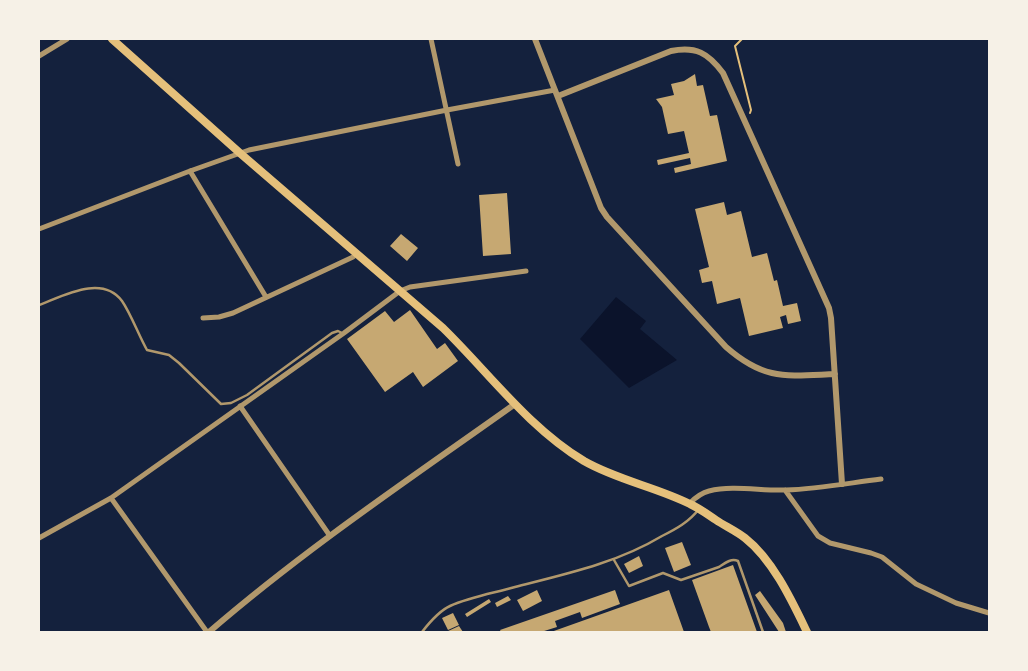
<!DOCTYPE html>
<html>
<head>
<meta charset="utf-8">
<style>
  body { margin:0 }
  #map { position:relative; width:1028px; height:671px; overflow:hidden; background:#14213d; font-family:Poppins,sans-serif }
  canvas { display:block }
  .frame { position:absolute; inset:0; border:40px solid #f6f1e7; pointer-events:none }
</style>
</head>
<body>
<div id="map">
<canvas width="1028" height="671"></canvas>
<div class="frame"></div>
</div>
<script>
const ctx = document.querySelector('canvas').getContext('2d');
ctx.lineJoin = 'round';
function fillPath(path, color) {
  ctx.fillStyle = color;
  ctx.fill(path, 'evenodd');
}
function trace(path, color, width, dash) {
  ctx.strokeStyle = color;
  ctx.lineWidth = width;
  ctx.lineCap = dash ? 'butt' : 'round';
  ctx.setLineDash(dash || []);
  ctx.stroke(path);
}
fillPath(new Path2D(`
  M616 297 646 321 640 329 677 360 629 388 580 339Z`), '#0b132b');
fillPath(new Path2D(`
  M695 74 697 86 703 85 710 116 717 115 727 161 675 173 674 168 691 164 690 158 658 165 657 160 689 153 684 131 668 134 662 107 656 99 674 95 671 84 684 81Z
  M507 193 511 254 483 256 479 195Z
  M724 202 727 215 741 211 752 257 767 253 774 281 777 280 783 306 797 303 801 321 788 324 786 315 780 317 783 328 749 336 740 298 717 304 712 281 702 283 699 270 709 267 695 209Z
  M401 234 418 248 407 261 390 246Z
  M410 310 437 349 445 343 458 361 423 387 413 372 385 392 347 339 385 311 394 322Z
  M682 542 691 565 674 572 665 548Z
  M639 556 643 566 629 573 624 564Z
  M733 565 757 632H711L709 627 692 580Z
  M537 590 542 601 523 611 517 600Z
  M615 590 620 604 582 618 580 612 555 621 557 627 541 632H501L500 630Z
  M669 590 684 632H551Z
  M760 591 783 623 786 632H779L755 595Z
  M508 596 511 600 497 607 495 603Z
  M489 599 491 602 467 617 465 614Z
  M453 613 459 625 448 630 442 618Z
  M459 626 463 632H446Z`), '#c6a872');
trace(new Path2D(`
  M742 39 735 46 751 110 750 113`), '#e5c07b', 2);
trace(new Path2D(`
  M39 305C63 296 102 274 122 301 131 314 139 336 147 350L169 355 179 363 221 404 231 403 247 395 332 333 338 331 342 333
  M614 560 629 586 663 573 681 580 719 567C725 563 731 558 738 561L763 632
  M422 632C429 623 439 611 450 606 470 597 494 593 515 587 566 574 617 563 662 536 676 529 689 522 699 509`), '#b1986c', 2.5);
trace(new Path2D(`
  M431 39 458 164
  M39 56 67 39
  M190 171 266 297
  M39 229 190 171 249 150 447 110 555 90
  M203 318 219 317 233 313 353 257 357 253
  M240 406 330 536
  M785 490 818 536 830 543 871 553 882 557 916 584 956 603 989 613
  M111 498 207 632
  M690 503C695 498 701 493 709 491 733 485 761 491 786 490 818 489 849 483 881 479
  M39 538 111 498 344 333 400 291 410 287 526 271`), '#b1986c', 5);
trace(new Path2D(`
  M535 39 601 208 607 217 726 347C765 381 786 376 835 374
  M558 96 671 51C696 46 708 53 723 73L829 308 831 318 842 484
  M209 632C305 549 411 478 515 404`), '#b1986c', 6);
trace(new Path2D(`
  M112 39 241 154 443 328C489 373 528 427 584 461 617 480 656 487 690 504 699 508 707 514 716 520 725 526 736 531 745 538 773 560 792 601 807 632`), '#e5c07b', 8);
</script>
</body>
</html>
